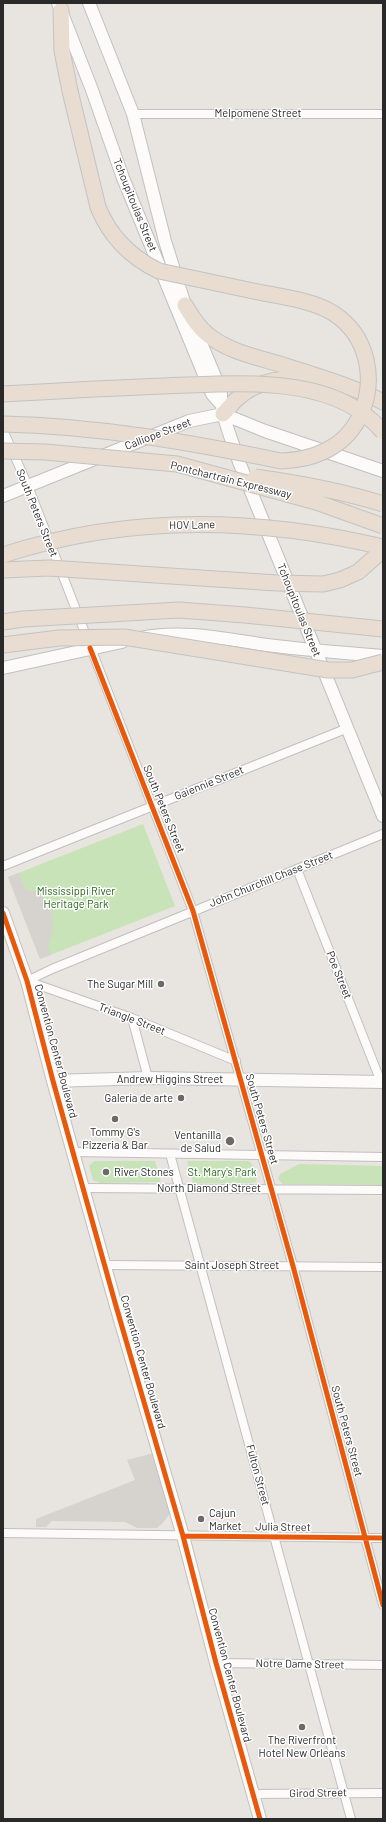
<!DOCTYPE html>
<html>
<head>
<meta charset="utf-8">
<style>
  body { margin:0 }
  #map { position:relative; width:386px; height:1822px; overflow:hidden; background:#e8e4df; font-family:Barlow,sans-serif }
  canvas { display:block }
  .frame { position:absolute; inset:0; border:4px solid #292929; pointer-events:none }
</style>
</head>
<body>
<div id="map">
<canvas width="386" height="1822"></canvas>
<div class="frame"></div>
</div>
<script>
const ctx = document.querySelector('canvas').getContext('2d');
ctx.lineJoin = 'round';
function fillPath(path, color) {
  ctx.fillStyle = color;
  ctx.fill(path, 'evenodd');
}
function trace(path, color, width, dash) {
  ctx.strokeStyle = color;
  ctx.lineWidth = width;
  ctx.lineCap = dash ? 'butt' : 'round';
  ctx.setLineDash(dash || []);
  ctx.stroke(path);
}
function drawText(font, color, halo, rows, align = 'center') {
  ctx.font = font + ' Barlow,sans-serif';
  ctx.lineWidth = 3;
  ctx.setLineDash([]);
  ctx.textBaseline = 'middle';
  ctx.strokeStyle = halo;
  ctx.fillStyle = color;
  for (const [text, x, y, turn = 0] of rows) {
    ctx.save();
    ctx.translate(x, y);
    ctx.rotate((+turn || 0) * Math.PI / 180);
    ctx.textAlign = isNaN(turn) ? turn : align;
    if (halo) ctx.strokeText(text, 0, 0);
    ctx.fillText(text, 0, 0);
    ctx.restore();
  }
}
fillPath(new Path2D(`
  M143 824 175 906 40 959 8 877Z
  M94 1161H155L161 1182 100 1183 93 1180 89 1166Z
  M187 1161H248C255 1164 258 1175 256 1182L252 1183H193Z
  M299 1164 383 1166V1185L283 1184 278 1179 280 1174Z`), '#c8e3b7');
fillPath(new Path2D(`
  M19 873 25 889 40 893 43 896 52 915 53 930 48 946 51 955 40 959 8 877Z
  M154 1453 170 1513 163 1523 157 1528H137L125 1522 52 1521 46 1527H36V1519L135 1480 127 1460Z`), '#d6d2ce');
const street = new Path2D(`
  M133 114H383
  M3 430 28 486 193 911 293 1266 383 1605
  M3 866 348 728
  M297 869 381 1082
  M27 981 52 969 383 834
  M27 981 132 1018 236 1061
  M132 1018 148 1078
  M74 1152 383 1157
  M170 1154 351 1819
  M84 1188 383 1190
  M105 1265 383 1267
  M3 1533 383 1538
  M216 1663 383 1665
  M252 1794 383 1793`);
const secondary = new Path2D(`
  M58 3 92 90 123 178 212 394 220 403
  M89 3 133 114 165 241 185 305 221 391C220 415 232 439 239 462L383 816
  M3 496 189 421 223 414 265 431 383 471
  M140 638C182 629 225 639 267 645 306 650 344 653 383 656
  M3 668 122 642
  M3 913 27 981 53 1081 116 1306 183 1536 216 1663 260 1819
  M53 1081 148 1078 383 1082`);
const highway = new Path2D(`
  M61 10 62 51 70 91
  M185 305C191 315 197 326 207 334 228 352 257 357 283 365 316 376 352 386 383 402
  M223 414C228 409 233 402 238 398 258 380 285 377 310 378`);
trace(street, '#c1c0c1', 10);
trace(secondary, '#c1c0c1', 14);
trace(highway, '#c4c3c1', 17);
trace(street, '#fcfbfa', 8);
trace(secondary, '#fcfbfa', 12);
trace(highway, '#e9ddd2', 15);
const highwayBridge = new Path2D(`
  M3 394C57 391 110 388 164 386 234 384 333 372 383 432
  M3 424C97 426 189 442 281 461 313 460 344 448 359 418 377 382 369 336 333 313 311 300 283 297 258 292 225 285 192 278 159 271 130 257 110 237 98 207L70 91
  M3 451 45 452 177 464 316 502 383 526
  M255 477C298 483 342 491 383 504
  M3 555C128 514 256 517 383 547
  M3 570 49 568 277 583 323 584 340 580 358 572 383 550
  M3 622 23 619 179 610 245 615 383 629
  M3 645 59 638 124 637 328 670H352L383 662`);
trace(highwayBridge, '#c4c3c1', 17, []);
trace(highwayBridge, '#e9ddd2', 15);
trace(new Path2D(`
  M90 648 193 911 293 1266 383 1605
  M3 913 27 981 53 1081 116 1306 183 1536 216 1663 260 1819
  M183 1536 383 1538`), '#e8590c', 5);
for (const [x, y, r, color] of [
  [161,984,4,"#6c6a69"],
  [181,1098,4,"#6c6a69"],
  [115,1119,4,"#6c6a69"],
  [230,1141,5,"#6c6a69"],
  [106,1172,4,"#6c6a69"],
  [201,1519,4,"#6c6a69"],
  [302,1727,4,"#6c6a69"]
]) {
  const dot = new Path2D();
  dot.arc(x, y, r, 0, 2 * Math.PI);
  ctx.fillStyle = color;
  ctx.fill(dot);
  trace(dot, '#fff', 1.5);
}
drawText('11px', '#292929', '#fff', [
  ["Melpomene Street",258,113],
  ["Tchoupitoulas Street",135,205,68],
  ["Calliope Street",158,434,-21],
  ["Pontchartrain Expressway",231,480,14],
  ["South Peters Street",37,513,68],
  ["HOV Lane",192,525,-1],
  ["Tchoupitoulas Street",299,610,68],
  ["Gaiennie Street",209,783,-22],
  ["South Peters Street",164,809,68],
  ["John Churchill Chase Street",271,879,-22],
  ["Poe Street",339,975,68],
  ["Triangle Street",132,1019,21],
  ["Convention Center Boulevard",56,1051,75],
  ["Andrew Higgins Street",170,1079],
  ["South Peters Street",262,1119,74],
  ["North Diamond Street",209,1188],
  ["Saint Joseph Street",232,1265],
  ["Convention Center Boulevard",143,1362,74],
  ["South Peters Street",347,1431,75],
  ["Fulton Street",258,1475,75],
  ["Julia Street",283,1527,1],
  ["Notre Dame Street",300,1664,1],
  ["Convention Center Boulevard",230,1675,75],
  ["Girod Street",318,1793,-1]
]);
drawText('11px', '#266719', '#fff', [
  ["Mississippi River",76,891],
  ["Heritage Park",76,904],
  ["St. Mary's Park",222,1172]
]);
drawText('11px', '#292929', '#fff', [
  ["The Sugar Mill",153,984],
  ["Galería de arte",173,1098],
  ["Tommy G's",115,1132,"center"],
  ["Pizzeria & Bar",115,1145,"center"],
  ["Ventanilla",221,1135],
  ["de Salud",221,1148],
  ["River Stones",114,1172,"left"],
  ["Cajun",209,1513,"left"],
  ["Market",209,1526,"left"],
  ["The Riverfront",302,1740,"center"],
  ["Hotel New Orleans",302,1753,"center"]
], 'right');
</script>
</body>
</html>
